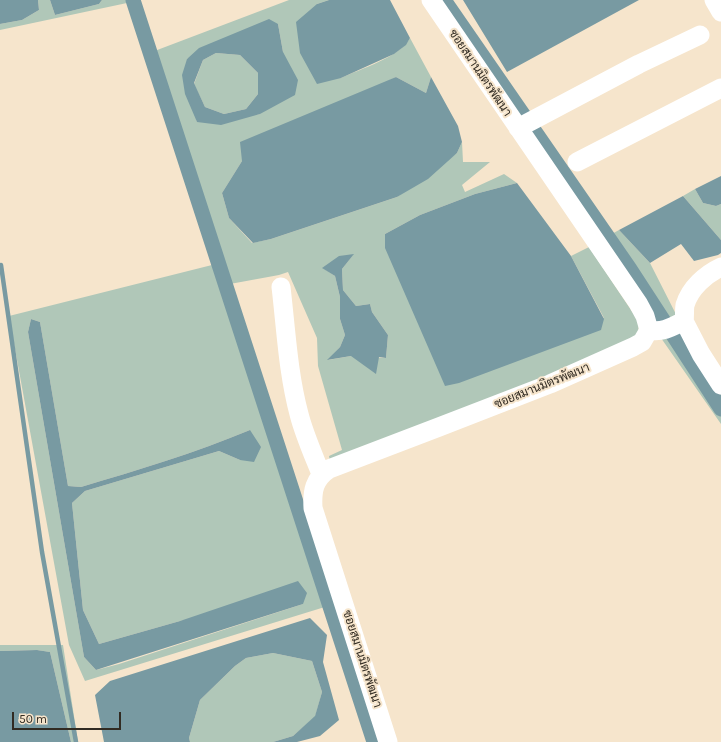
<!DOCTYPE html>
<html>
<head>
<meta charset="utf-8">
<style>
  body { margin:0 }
  #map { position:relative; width:721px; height:742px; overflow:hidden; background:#f6e5cc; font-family:Karla,sans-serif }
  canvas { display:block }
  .scale { position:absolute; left:12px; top:712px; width:109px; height:18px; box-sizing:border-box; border:2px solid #312b22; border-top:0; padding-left:5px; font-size:12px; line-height:14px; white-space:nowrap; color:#312b22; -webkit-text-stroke:3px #f6e5cc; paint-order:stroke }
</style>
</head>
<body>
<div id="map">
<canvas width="721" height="742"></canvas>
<div class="scale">50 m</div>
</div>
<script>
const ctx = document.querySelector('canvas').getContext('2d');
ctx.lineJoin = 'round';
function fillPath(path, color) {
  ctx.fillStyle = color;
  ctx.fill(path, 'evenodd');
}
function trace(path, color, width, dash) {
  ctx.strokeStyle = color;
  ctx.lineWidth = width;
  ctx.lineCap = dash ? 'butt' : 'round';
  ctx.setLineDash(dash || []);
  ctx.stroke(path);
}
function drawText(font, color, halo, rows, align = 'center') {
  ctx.font = font + ' Karla,Sarabun,sans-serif';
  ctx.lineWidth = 4;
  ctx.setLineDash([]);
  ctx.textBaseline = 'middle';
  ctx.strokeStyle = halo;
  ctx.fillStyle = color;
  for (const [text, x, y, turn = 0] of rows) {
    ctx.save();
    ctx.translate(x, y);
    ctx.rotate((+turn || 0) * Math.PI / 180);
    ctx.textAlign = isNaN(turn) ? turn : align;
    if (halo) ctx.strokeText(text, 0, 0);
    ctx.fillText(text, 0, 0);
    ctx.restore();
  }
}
fillPath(new Path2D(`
  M38 0H50L55 15 99 4 102 0H126L127 3 0 30V24L22 20 39 10Z
  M289 0H329L317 4 341 78C360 69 400 57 410 38L431 77 426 93 396 77 242 161 222 193 229 218 252 243 271 239 397 197 457 153 462 142 463 162H490L462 185 465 192 504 174 517 183 475 194 420 215 385 234 604 318 571 256 589 247 639 322 638 336 621 347 330 462 329 456 342 450 318 366 317 338 288 272 279 275 219 286 328 606 85 681 69 645 9 316 212 265 144 55ZM278 24 283 52 260 114 197 122 187 59ZM353 255 342 269 343 290 356 306 370 304 372 312 388 335 386 358 351 356 328 360 340 347 345 335 340 319V297L335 276 323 268ZM31 319 40 322 68 486 81 487C138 470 195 453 250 430L240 460 219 451 85 491 72 503 83 610 99 644 180 621 303 604 119 664 96 670 84 657 28 332Z
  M216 53 240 55 258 73V94L246 109 224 114 205 107 194 84 203 60Z
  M695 189 703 203 716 206 721 204V240L683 196Z
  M619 230 650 263 685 332 721 392V424L661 338 601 240Z
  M0 645H63L78 742H71L50 652 37 650 0 651Z
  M273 653 312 661 322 692 315 717 293 736 273 742H190L189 738 200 700 235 666 246 658Z`), '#b0c7b8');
fillPath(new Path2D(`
  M0 0H38L39 10 22 20 0 24Z
  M50 0H102L99 4 55 15Z
  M329 0H390L410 38 406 45 394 54 341 78 317 84 300 53 296 22 317 4Z
  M463 0H639L507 72Z
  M269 19 278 24 283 52 298 80 295 95 260 114 221 125 197 122 185 94 182 75 187 59 199 48ZM216 53 240 55 258 73V94L246 109 224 114 205 107 194 83 203 60Z
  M396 77 426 93 431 77 458 126 462 142 457 153 428 179 397 197 271 239 253 243 229 218 222 193 242 161 240 142Z
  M721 176V204L716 206 703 203 695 189Z
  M517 183 571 256 604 319 601 330 459 383 445 386 385 248V234L420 215 475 194Z
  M683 196 721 240V253L718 255 694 261 681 244 650 263 619 230Z
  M354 254 342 269 343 290 356 306 370 304 372 312 388 335 386 358 379 357 376 374 351 356 327 360 340 347 345 335 340 319V297L335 276 322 268 339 256Z
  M31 319 40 322 68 486 81 487C138 470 195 453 250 430L261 447 254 462 240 460 219 451 85 491 72 503 83 610 99 644 180 621 298 581 307 593 303 604 96 670 84 657 28 332Z
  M310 618 327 635 323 662 339 720 320 736 297 742H273L293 736 315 716 322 692 312 661 273 653 246 658 235 666 200 700 189 738 190 742H104L95 695 110 681Z
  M37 650 50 652 71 742H0V651Z`), '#789aa2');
trace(new Path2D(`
  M1 265 42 552 76 742`), '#789aa2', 4.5);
trace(new Path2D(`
  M133 0 374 742
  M444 0 630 269 721 409`), '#789aa2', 15);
trace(new Path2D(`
  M714 0 721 12
  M518 128 639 64 700 35
  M577 162 721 88
  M281 287C286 329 288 373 299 414 304 434 313 454 321 474
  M684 321 701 354 721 385
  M649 330C662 333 672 327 684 321 685 316 684 310 685 305 690 288 706 274 721 267
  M388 742 313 508C312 491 314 479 329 469L439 427 550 384 633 347 642 342 649 330 645 316 638 303 431 0`), '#fff', 19);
drawText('12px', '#312b22', '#f6e5cc', [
  ["ซอยสมานมิตรพัฒนา",480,73,56],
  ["ซอยสมานมิตรพัฒนา",542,386,-22],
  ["ซอยสมานมิตรพัฒนา",362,659,72]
]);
</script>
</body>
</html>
